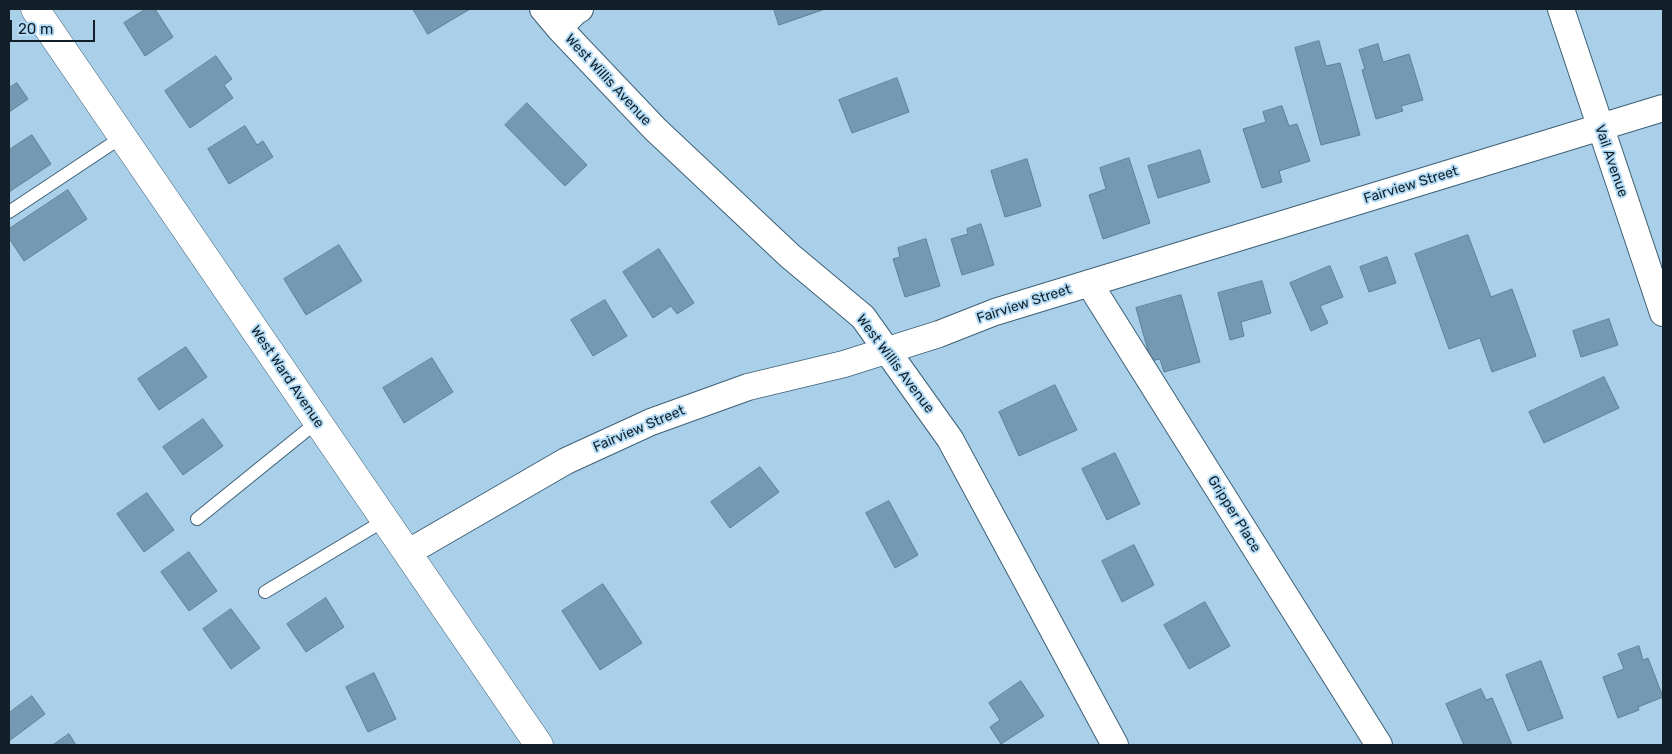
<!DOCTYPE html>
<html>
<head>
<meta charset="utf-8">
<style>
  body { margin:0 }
  #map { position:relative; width:1672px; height:754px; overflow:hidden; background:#a9cfe9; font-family:Rubik,sans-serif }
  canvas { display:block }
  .frame { position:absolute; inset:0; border:10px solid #101f28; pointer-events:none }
  .scale { position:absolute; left:10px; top:20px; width:85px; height:22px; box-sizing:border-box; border:2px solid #101f28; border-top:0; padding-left:6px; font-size:15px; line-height:18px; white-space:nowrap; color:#101f28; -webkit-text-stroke:4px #b5dcf6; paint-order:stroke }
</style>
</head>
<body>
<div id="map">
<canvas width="1672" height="754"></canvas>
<div class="frame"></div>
<div class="scale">20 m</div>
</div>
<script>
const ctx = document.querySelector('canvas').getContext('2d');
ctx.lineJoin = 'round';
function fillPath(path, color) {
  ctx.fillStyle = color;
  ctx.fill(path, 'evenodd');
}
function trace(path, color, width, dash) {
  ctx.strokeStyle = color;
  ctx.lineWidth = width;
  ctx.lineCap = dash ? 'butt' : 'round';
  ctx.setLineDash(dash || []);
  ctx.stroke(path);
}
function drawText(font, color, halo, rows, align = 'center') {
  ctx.font = font + ' Rubik,sans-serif';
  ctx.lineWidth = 4;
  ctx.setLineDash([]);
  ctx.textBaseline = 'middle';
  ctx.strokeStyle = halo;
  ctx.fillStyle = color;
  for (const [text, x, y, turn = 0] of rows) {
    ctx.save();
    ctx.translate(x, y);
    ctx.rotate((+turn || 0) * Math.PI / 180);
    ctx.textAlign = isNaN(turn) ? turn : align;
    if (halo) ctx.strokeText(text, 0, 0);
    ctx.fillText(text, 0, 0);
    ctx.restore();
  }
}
const building = new Path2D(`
  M146 9H155L173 37 145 56 124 23Z
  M413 9H470L428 34Z
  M774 9H825L779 25Z
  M1319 41 1326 66 1340 63 1360 135 1321 145 1295 48Z
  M1378 44 1383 62 1409 54 1423 100 1401 106 1403 111 1376 119 1362 70 1365 69 1359 50Z
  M216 56 232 79 224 85 233 98 190 128 165 91Z
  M897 78 909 112 852 133 839 100Z
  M17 83 28 99 9 112V88Z
  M527 103 587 165 565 186 505 125Z
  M1282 106 1289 126 1297 124 1310 161 1279 171 1282 182 1262 188 1243 129 1266 122 1263 112Z
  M245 126 257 145 263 141 273 157 229 184 208 149Z
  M32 135 51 164 9 192V150Z
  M1200 150 1210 182 1158 198 1148 166Z
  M1129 158 1150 223 1103 239 1089 195 1106 189 1100 168Z
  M1027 159 1041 206 1005 217 991 171Z
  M68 190 87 219 24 261 9 238V229Z
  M981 224 994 265 962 275 951 239 968 234 967 229Z
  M1468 235 1491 297 1512 289 1536 356 1492 372 1480 338 1449 349 1415 254Z
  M926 239 940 286 905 297 893 259 900 257 898 248Z
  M339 245 362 281 306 315 284 279Z
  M659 249 694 303 677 314 671 306 653 318 623 272Z
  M1387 257 1396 283 1369 292 1360 267Z
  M1330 266 1343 297 1320 306 1328 323 1311 331 1290 283Z
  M1262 281 1271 313 1241 322 1244 336 1230 340 1218 293Z
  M1181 295 1200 362 1164 372 1160 359 1151 361 1136 308Z
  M605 300 627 336 593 356 571 320Z
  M1609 319 1618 345 1581 357 1573 331Z
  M186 347 207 377 159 410 138 379Z
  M432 358 453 392 404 423 383 388Z
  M1604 377 1619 408 1544 443 1529 412Z
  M1055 385 1077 430 1019 456 999 412Z
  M203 419 223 446 183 475 163 447Z
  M1115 453 1140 504 1107 520 1082 469Z
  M760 467 779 492 730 528 711 502Z
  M147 493 174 530 144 552 117 514Z
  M889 501 918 555 895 568 866 513Z
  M1134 545 1154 585 1122 602 1102 561Z
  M189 552 217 591 189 611 161 572Z
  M603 584 642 643 600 670 562 611Z
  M326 598 344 627 306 652 287 624Z
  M1205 602 1230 646 1189 669 1164 625Z
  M231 609 260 648 231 669 203 629Z
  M1639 646 1643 660 1648 658 1663 697 1638 707 1639 710 1618 718 1603 677 1624 669 1618 654Z
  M1541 661 1563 718 1528 731 1506 675Z
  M374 673 396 719 368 732 346 687Z
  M1021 681 1044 716 1001 744 990 727 1000 720 989 703Z
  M1481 689 1486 700 1492 698 1512 745H1464L1446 704Z
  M32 696 45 714 9 741V713Z
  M69 734 76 745H53Z`);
fillPath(building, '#7599b2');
trace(building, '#5d8098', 1);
const service = new Path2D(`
  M9 212 122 137
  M197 519 317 422
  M265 592 385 520`);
const minor = new Path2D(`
  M543 9 559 28 655 129 790 256 863 317 950 439 1115 745
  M1561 9 1663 313
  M559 28 576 11 580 9
  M1089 283 1379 745
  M407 553 566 461 651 422 748 387 844 364 939 334 995 312 1663 108`);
const tertiary = new Path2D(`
  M35 9 539 745`);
trace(service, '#3e6177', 14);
trace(minor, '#3e6177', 28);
trace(tertiary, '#3e6177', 29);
trace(service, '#fff', 12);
trace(minor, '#fff', 26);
trace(tertiary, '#fff', 28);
drawText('14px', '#101f28', '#b5dcf6', [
  ["West Willis Avenue",608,80,47],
  ["Vail Avenue",1611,161,71],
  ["Fairview Street",1411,185,-17],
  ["Fairview Street",1024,304,-18],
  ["West Willis Avenue",895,364,53],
  ["West Ward Avenue",287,377,56],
  ["Fairview Street",639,429,-23],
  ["Gripper Place",1234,514,58]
]);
</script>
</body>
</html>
